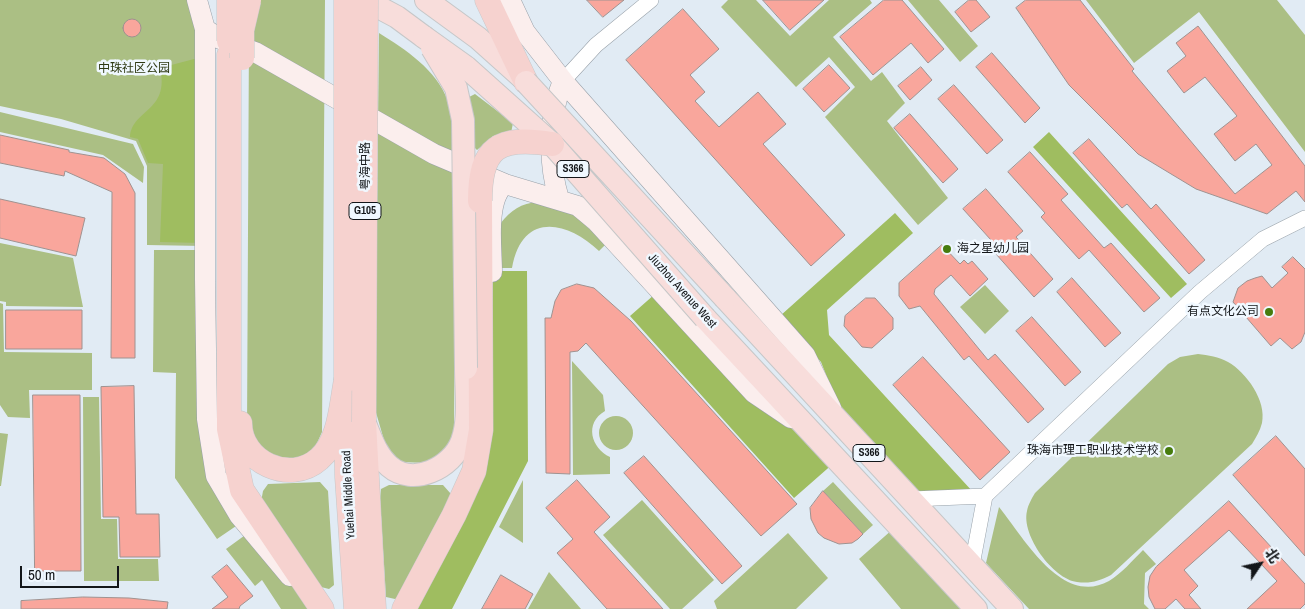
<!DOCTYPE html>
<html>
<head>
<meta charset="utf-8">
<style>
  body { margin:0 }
  #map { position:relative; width:1305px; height:609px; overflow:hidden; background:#e1ebf4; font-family:"Archivo Narrow","Noto Sans SC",sans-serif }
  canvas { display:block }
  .north { position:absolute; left:1235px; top:539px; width:50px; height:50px; -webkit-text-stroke:4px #f0f8ff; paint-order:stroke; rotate:56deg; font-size:14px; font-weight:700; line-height:20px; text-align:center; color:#131619 }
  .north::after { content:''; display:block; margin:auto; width:18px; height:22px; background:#131619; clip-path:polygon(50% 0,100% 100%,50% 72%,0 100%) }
  .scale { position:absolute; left:20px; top:566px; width:99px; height:22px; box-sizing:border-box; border:2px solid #131619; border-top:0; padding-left:6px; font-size:15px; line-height:18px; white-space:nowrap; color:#131619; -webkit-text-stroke:4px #f0f8ff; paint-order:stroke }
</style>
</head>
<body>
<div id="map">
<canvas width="1305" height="609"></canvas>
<div class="north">北</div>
<div class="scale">50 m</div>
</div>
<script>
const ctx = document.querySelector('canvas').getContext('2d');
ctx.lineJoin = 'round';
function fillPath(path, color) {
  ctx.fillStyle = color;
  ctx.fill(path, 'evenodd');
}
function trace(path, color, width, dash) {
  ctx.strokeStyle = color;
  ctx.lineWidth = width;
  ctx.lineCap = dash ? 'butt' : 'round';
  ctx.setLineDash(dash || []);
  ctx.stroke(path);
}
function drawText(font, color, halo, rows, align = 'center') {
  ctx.font = font + ' "Archivo Narrow","Noto Sans SC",sans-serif';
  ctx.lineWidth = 5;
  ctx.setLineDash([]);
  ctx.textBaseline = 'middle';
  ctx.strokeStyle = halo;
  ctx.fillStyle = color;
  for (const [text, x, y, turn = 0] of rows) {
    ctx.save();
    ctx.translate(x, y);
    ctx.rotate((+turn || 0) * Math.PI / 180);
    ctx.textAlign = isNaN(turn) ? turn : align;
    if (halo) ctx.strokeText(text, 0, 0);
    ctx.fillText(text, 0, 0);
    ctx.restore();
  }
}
fillPath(new Path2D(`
  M0 0H196L204 246 147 245V166L136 141 61 119 0 106Z
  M258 0H325L322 432 313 452 288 462 261 454 247 432 249 30Z
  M728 0H756L790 36 829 0H870L872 3 833 37 871 81 882 72 905 103 887 121 948 198 918 225 825 117 855 87 829 57 796 87 721 7Z
  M908 0H939L978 46 960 62Z
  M1086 0H1277L1305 35V152L1199 12 1134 63Z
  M379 33C406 50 436 69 448 101 452 112 453 124 456 135L454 429 449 454 428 463 400 462 386 447 375 409Z
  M475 94 513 123 511 133 493 136 477 150 474 147V119L469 97Z
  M0 112 133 144 144 167 143 183 103 155 0 132Z
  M538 202 571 212 606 244 599 251C566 220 522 212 512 268H500V224C511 210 521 203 538 202Z
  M0 243 73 258 83 307 6 306V302L0 301Z
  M154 250H199L202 418 239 524 217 539 175 478 176 373 153 372Z
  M985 285 1009 311 985 334 960 307Z
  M0 303 3 304 4 352 92 353V390H29L30 418 8 417 0 405Z
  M1198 354C1208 355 1219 357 1228 362 1246 372 1267 401 1262 423 1260 431 1256 437 1252 444L1111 575C1099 581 1090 584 1077 582 1053 579 1021 535 1027 511 1028 505 1032 498 1035 493L1168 364 1180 357Z
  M572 361 603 395 605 411C584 423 591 448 610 457V474L573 475Z
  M83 397H99L101 519H117L118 559H158L159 581H84Z
  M599 433a17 17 0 1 1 34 0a17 17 0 1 1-34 0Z
  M0 433 8 434 1 486H0Z
  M523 480V543L499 527Z
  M320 482 328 491 334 585 329 589 321 587 261 502 263 491 268 484Z
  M833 482 873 525 863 534 823 491Z
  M389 485H443L451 494 402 596 395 599 386 597 380 499 381 489Z
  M642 500 714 580 682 609H670L603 535Z
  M999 507C1024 538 1062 607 1109 581 1121 574 1133 560 1143 550L1156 564 1145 573 1144 604 1149 609H1029L986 563Z
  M893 529 966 609H901L859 559Z
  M248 533 316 609H281L262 580 255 586 226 549Z
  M788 533 828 578 796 609H717L714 601Z
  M549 572 581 609H528Z`), '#abbf84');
fillPath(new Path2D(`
  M194 59 201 60 202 243 160 242 163 164 148 163 138 139 130 137C132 109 170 112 160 68Z
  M1049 132 1187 284 1171 298 1033 147Z
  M895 213 913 233 827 310 829 335 973 492 913 491 841 412 821 362 780 316Z
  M493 271H527L528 461 452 609H404L489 420Z
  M655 294 811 436 835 462 794 498 630 316Z`), '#9fbd60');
const building = new Path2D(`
  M587 0H624L603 17Z
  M763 0H824L790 30Z
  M884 0H902L944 49 928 63 911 43 873 75 840 37Z
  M969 0H976L990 17 971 32 955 12Z
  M1026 0H1080L1134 69 1132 71 1235 194 1272 165 1256 144 1235 161 1214 134 1237 116 1205 77 1184 93 1167 71 1186 56 1176 43 1198 26 1305 166V202L1296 191 1267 214 1196 189 1138 154 1069 85 1016 8Z
  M683 9 719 49 690 75 705 92 695 101 719 127 758 92 786 124 763 144 845 235 811 266 626 60Z
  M123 28a9 9 0 1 1 18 0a9 9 0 1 1-18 0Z
  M992 53 1040 108 1025 123 976 67Z
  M829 65 850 88 824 112 803 89Z
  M921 67 932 80 910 100 898 86Z
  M954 85 1003 140 987 154 938 99Z
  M910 114 958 169 943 183 894 128Z
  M0 135 69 150V152L104 158 125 174 135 193V358H111L112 192 65 171 64 176 0 163Z
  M1089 139 1151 209 1156 204 1205 260 1189 274 1127 204 1122 208 1073 153Z
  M1030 152 1068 194 1061 200 1104 248 1111 243 1160 298 1144 312 1089 250 1079 259 1041 217 1045 213 1008 172Z
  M986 189 1023 231 1016 237 1053 279 1034 297 996 254 1000 250 963 209Z
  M0 199 85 218 76 256 0 238Z
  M942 245 960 264 964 260 968 264 972 261 988 279 970 296 951 275 935 289 934 294 988 360 995 354 1044 409 1028 423 969 356 964 360 920 306 909 309 899 296V283Z
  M1293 257 1305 269V332L1301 342 1292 349 1280 338 1271 346 1233 302 1238 288 1247 281 1255 278 1262 276 1272 288 1288 273 1282 267Z
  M1072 278 1121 333 1105 347 1057 292Z
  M577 284 594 288 631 321 797 504 761 536 586 343 578 351 570 352V474L546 473 545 318H551L555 301 561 290Z
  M866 298H875L893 318V329L872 348 862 347 844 326 845 316Z
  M6 310H82V349H6Z
  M1032 317 1081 372 1065 386 1016 331Z
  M923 357 1010 452 980 480 893 385Z
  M134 386 136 514H159L160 557H120L119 517H103L101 387Z
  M33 395H80L81 571H35Z
  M1276 436 1305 469V556L1233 475Z
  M644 456 742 566 722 584 624 473Z
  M577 480 610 517 594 532 663 609H607L557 553 573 539 546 508Z
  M823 491 863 534 858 539 852 543 839 544 824 538 818 533 811 519 810 508Z
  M1229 501 1305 584V604L1300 609H1247L1277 581 1229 530 1184 570 1198 586 1189 595 1201 609H1185L1176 599 1165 609H1155L1149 597 1148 587 1150 576 1156 567Z
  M227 565 253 596 240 606 239 609H212L228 597 212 577Z
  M501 575 533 594 525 609H482Z
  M83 597 129 598 168 602 167 609H21V601Z`);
fillPath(building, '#f9a69c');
trace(building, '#9f9290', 1);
const minor = new Path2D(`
  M563 81 596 45 651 0
  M985 496 1200 292 1263 239 1305 218
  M912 499 985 496 972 565`);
const secondary = new Path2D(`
  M197 0 205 29V279L207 419 216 476 239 515 290 576
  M510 0 525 32 563 81 805 355 831 408
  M205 29 220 39 255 52 434 154 505 184 578 206 596 221 754 393 791 418
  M559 199C548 163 548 116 563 81
  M492 272C492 248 485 199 505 184`);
const primary = new Path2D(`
  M365 0 397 17 424 37
  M426 0 478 38 526 81
  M725 298 1012 609
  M705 318 976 609
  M366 426C372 441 377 455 389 466 413 487 452 468 462 441 470 419 466 392 466 368`);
const trunk = new Path2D(`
  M487 0 526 82
  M229 55V429L242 490 322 609
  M346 417 347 477 356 609
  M364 422 374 609
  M240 423C240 462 290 485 319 459 340 441 341 405 346 380
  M404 609 454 515 474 471 481 430 480 201`);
trace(minor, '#98a1a9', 16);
trace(secondary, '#98a1a9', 21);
trace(primary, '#c6c7c8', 24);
trace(trunk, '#c6c7c8', 25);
trace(minor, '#fff', 15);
trace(secondary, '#fbeeed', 20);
trace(primary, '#f8dddb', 22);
trace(trunk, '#f6d2cf', 24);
const primaryBridge = new Path2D(`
  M424 37 466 67 552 144 705 318
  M432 48 456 88 463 120 466 368
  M526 82 725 298`);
const trunkBridge = new Path2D(`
  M229 41V0
  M242 58V30L249 0
  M480 201C480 146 499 136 552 144
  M346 380V0
  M364 422 366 0`);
trace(primaryBridge, '#c6c7c8', 24, []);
trace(trunkBridge, '#c6c7c8', 25, []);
trace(primaryBridge, '#f8dddb', 22);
trace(trunkBridge, '#f6d2cf', 24);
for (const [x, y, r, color] of [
  [947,249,5,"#477c0e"],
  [1269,312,5,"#477c0e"],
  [1169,451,5,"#477c0e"]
]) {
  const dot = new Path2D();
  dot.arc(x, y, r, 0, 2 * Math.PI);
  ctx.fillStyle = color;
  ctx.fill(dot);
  trace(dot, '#f0f8ff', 2);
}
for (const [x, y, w] of [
  [573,169,32],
  [365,211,32],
  [869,453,32]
]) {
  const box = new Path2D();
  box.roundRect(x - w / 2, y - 8.5, w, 17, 4);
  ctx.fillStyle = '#f0f8ff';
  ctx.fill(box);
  trace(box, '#131619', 1);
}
drawText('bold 11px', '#131619', null, [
  ["S366",573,169],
  ["G105",365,211],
  ["S366",869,453]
]);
drawText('12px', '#2e3912', '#f0f8ff', [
  ["中珠社区公园",134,69]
]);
drawText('12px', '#131619', '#f0f8ff', [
  ["粤海中路",366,166,-90],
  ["Jiuzhou Avenue West",682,291,48],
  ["Yuehai Middle Road",349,495,-93]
]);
drawText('12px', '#131619', '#f0f8ff', [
  ["海之星幼儿园",957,249,"left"],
  ["有点文化公司",1259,312],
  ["珠海市理工职业技术学校",1159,451]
], 'right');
</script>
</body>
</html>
